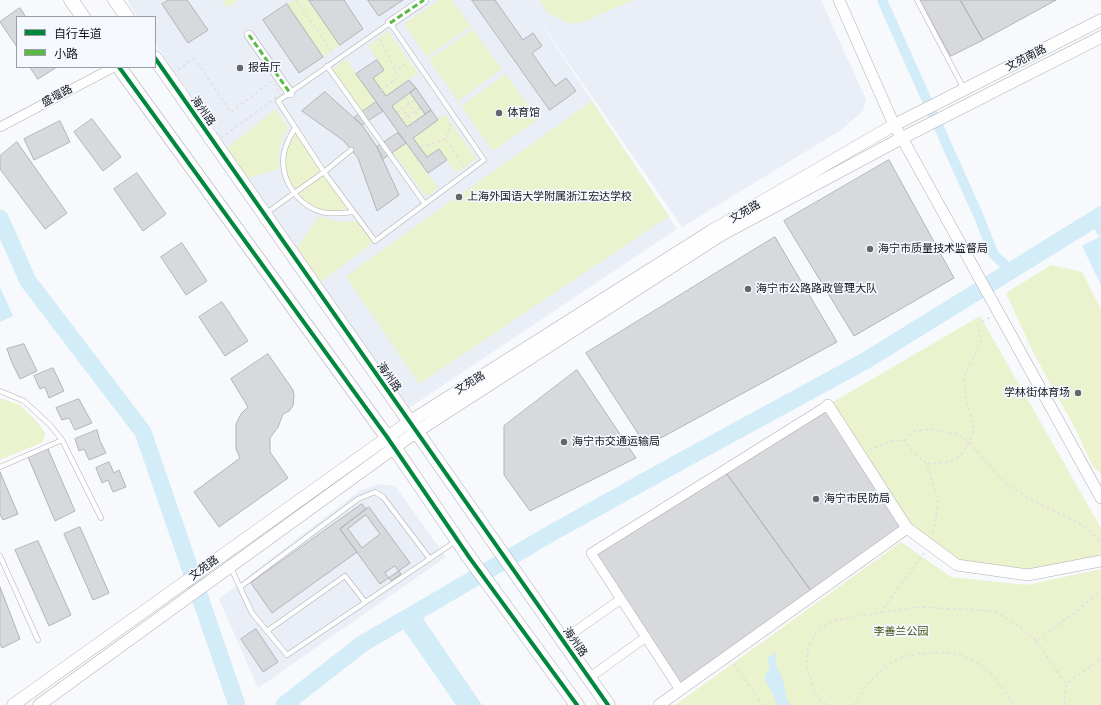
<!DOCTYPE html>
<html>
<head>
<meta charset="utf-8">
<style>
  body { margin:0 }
  #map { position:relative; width:1101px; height:705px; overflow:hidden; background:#f7f9fc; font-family:Mulish,"Noto Sans SC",sans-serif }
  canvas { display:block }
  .legend { position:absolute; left:16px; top:16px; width:140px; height:52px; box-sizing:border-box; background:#f5f8fe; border:1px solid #9b9ea3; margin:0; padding:5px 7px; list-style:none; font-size:12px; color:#15171a }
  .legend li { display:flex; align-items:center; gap:8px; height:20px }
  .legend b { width:20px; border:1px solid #9b9ea3 }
</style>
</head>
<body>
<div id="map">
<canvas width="1101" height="705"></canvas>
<ul class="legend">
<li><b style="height:5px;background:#00873e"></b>自行车道</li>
<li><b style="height:5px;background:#58b947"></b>小路</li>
</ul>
</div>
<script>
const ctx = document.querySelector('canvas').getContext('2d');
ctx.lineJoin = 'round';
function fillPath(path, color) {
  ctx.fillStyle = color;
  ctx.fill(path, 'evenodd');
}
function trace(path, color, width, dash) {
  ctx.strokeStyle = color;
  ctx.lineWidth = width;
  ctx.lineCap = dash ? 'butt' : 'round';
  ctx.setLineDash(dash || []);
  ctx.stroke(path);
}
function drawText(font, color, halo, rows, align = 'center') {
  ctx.font = font + ' Mulish,"Noto Sans SC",sans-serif';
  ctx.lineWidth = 3.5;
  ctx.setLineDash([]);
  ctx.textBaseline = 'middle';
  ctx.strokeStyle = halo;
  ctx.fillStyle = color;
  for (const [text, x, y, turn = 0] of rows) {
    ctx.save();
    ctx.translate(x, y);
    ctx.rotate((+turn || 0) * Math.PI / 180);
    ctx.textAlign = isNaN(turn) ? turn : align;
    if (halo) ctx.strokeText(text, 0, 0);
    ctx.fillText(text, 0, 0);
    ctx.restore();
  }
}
fillPath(new Path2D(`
  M127 0H821L866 100 863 111 841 130 682 227 528 4 677 229 409 408 174 72 155 43V17H138Z
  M380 484 395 486 446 557 258 688 219 599 359 491Z`), '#e9eef7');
fillPath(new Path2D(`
  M222 0H238L228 8Z
  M293 0H309L340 45 323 57 287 4Z
  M439 0H452L471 26 427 57 404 24Z
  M539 0H634L580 23H568L547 12Z
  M473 29 502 69 458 101 429 60Z
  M388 31 418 73 386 96 373 78 384 70 368 46Z
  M346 59 376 102 363 112 332 69Z
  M506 74 538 119 493 151 461 106Z
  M410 93 425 114 407 127 392 106Z
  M592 101 669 216 419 384 346 276Z
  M276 109 288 128C279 141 278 153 279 169L248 178 227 148Z
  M445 114 476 159 457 173 439 149 427 157 413 138Z
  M295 128 353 212H324L302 201 287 180 284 155Z
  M406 143 438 188 426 197 393 152Z
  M319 216 337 222 358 221 375 241 321 282 297 248Z
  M1051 265 1082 272 1101 309V474L1092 465 1076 430 1035 356 1006 293Z
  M980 316 1101 528V561L1028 575 957 565 907 528 828 405Z
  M0 398 20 405 38 423 45 433 43 442 0 460Z
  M901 542 951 577 1027 585 1101 569V705H675Z`), '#eaf3cd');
fillPath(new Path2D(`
  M1101 236V285L1082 246Z
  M0 287 13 316 0 322Z
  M418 611 482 705H456L399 623Z
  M776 652C774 666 779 668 783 680 785 689 786 697 790 705H777C775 695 767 687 764 677L770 667 767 658Z`), '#d2ecf8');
trace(new Path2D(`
  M882 0 979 217 994 255 1011 270
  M1096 218 1101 231`), '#d2ecf8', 10);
trace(new Path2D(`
  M0 218 28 281 143 432 237 705
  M284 705 362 644 550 534 683 460 865 361 1101 215`), '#d2ecf8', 17);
const building = new Path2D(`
  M169 0H187L208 30 188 43 162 4Z
  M309 0H344L363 29 340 45Z
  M368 0H403L379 16Z
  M472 0H495L523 40 533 33 542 46 532 53 555 86 566 78 576 91 550 110Z
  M920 0H960L983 40 951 56Z
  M962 0H1056L983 40 961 1Z
  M287 4 323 57 299 73 263 20Z
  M20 8 26 17H17V47L0 22Z
  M377 60 384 70 373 78 386 96 409 80 416 88 392 106 407 127 431 110 438 120 413 138 427 157 439 149 447 160 428 173 356 74Z
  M30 67H57L38 79Z
  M416 88 431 110 425 114 410 93Z
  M325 92 362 125 377 147 399 195 377 211 358 158 344 141 302 111Z
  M376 102 383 111 362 125 354 118Z
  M92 119 121 157 103 171 74 132Z
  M60 121 70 142 34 160 24 139Z
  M398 133 406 143 383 159 377 147Z
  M17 142 67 213 45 229 0 169V156Z
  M889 160 954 278 854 336 784 221Z
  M137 173 166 214 143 231 114 189Z
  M775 237 837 342 646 446 586 353Z
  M182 243 207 281 186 295 161 257Z
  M222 302 248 341 225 356 199 317Z
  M24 344 37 371 20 379 12 363 7 349Z
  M268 354 293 390 294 396 293 406 289 411 283 414 278 427 270 438V452L288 478 219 527 194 492 240 458 236 449V424L241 414 248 407 231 379Z
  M53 368 64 391 49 398 45 387 40 389 34 376Z
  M577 370 636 458 530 511 504 475V426Z
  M79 399 92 423 75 430 69 418 62 420 56 408Z
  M828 405 907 528 814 595 724 470Z
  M97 430 100 441 106 453 89 460 84 449 79 451 75 439Z
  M48 449 75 511 55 521 28 457Z
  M109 462 114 473 119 470 126 487 113 492 108 480 102 483 96 468Z
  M724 470 814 595 680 690 591 553Z
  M0 472 18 514 3 520 0 514Z
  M362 504 366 509 340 529 357 552 272 613 251 583Z
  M369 507 410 563 380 584 340 529Z
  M366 515 380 534 362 548 348 529Z
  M80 527 109 593 93 600 64 534Z
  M38 541 71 615 49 626 15 550Z
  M395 566 401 574 391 581 385 573Z
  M0 587 20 639 2 648 0 644Z
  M256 629 278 662 263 672 241 639Z`);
fillPath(building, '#d7d9dc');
trace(building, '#b2b4b7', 1);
const service = new Path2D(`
  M917 0 964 89
  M327 66 425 204
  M295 128 326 175 353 212C344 213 335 214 326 213 299 208 279 180 284 153 286 144 290 136 295 128Z
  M265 214 324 172 375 241 484 160 390 23 278 101 324 172 351 150
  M0 391 24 401 50 425 62 440 101 518
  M0 467 62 440
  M0 556 38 640
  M231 568 252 613 287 655 456 541
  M240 587 358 499 375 492 383 497 430 559
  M267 631 345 576 365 602`);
const minor = new Path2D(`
  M390 23 424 0
  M249 35 290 93
  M0 127 114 67
  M563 640 621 599
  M589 678 646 637
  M680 690 591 553 828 405`);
const tertiary = new Path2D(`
  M839 0 894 125 902 138 1101 498
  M828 405 907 528 957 565 1028 575 1101 561
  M659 705 907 528`);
const secondary = new Path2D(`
  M13 705 409 422 711 231 894 125 1101 20
  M39 705 416 432 721 235 902 138 1101 37`);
const primary = new Path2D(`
  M71 0 83 17
  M115 0 127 17
  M155 58 608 705
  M119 67 387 437 469 557 577 705`);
trace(service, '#afb0b3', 5.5);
trace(minor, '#afb0b3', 10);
trace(tertiary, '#afb0b3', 12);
trace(secondary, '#afb0b3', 13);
trace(primary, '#afb0b3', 15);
trace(new Path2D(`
  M296 0 334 55
  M380 39 396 71
  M194 58 231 112 272 81 281 94 220 139 174 73Z
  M381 90 397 78 396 71 408 61
  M404 97 420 118
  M397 102 413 123
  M397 113 415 100
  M402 120 421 107
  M451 123 446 139 464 167
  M420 147 446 139
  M904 440 913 432 931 429 957 434 969 442 1007 485 1028 498 1079 523 1101 541
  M869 450 892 441 904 440 913 452 927 464 938 501 935 526 932 535
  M927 464 947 462 960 457 969 442 974 429 966 397 964 377 981 342 978 324 990 317
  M880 613 924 553
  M1036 641 1066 684
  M734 664 763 705
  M826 705 816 695 807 670 808 647 817 631 832 621 859 616 918 607 994 611 1020 627 1036 641 1077 611 1101 591
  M855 705C862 686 885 663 904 657 917 653 942 651 956 654 963 655 972 660 978 664 993 672 1005 691 1014 705
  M1064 705 1066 684 1101 659`), '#e0e0e2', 1.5, [3, 3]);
trace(service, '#fefeff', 4.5);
trace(minor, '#fefeff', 9);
trace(tertiary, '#fefeff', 11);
trace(secondary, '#fefeff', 12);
trace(primary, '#fefeff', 14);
trace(new Path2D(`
  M390 23 424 0
  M249 35 290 93`), '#58b947', 3, [6, 3]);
trace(new Path2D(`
  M155 58 608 705
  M119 67 387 437 469 557 577 705`), '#00873e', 4);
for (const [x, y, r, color] of [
  [240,68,4,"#646669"],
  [499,113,4,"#646669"],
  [459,197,4,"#646669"],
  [870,249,4,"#646669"],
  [748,289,4,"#646669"],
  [1078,393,4,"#646669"],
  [564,442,4,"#646669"],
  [816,499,4,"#646669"]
]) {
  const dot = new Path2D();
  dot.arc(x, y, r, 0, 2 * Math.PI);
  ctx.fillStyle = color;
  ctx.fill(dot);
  trace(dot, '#f5f8fe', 1.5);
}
drawText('11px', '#15171a', '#f5f8fe', [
  ["文苑南路",1026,58,-27],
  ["盛堰路",57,96,-28],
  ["海州路",203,111,55],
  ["文苑路",745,212,-30],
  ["海州路",389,377,55],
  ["文苑路",470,383,-32],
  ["文苑路",204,568,-36],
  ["海州路",575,642,55]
]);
drawText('11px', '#15171a', '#f5f8fe', [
  ["报告厅",248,68],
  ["体育馆",507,113],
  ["上海外国语大学附属浙江宏达学校",467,197],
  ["海宁市质量技术监督局",878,249],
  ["海宁市公路路政管理大队",756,289],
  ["学林街体育场",1070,393,"right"],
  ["海宁市交通运输局",572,442],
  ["海宁市民防局",824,499]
], 'left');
drawText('11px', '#475013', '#f5f8fe', [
  ["李善兰公园",901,632]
]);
</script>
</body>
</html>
